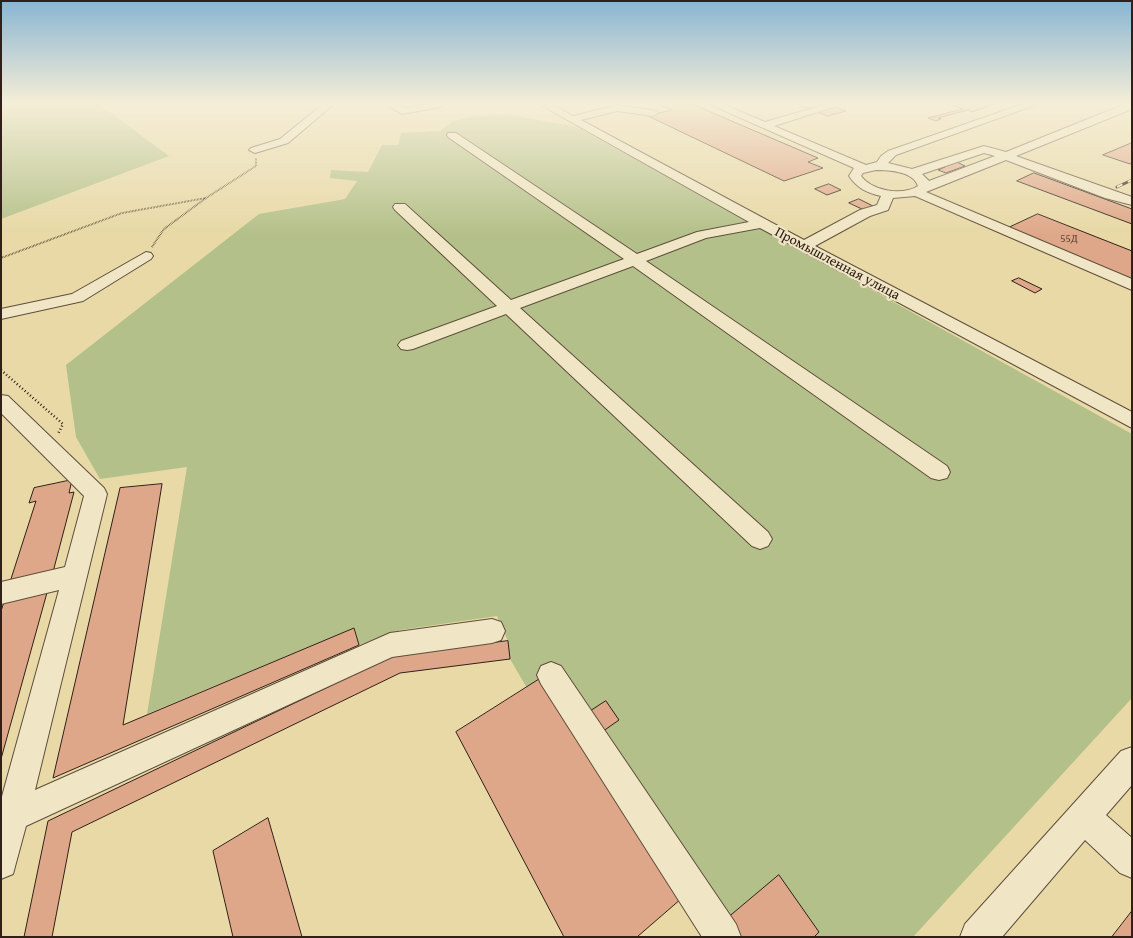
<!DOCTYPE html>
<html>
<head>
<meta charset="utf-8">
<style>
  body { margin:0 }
  #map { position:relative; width:1133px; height:938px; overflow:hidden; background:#e8d9a6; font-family:"Gentium Book Plus",serif }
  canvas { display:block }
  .frame { position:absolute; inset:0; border:2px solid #302018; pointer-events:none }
</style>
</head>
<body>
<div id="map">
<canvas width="1133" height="938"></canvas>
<div class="frame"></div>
</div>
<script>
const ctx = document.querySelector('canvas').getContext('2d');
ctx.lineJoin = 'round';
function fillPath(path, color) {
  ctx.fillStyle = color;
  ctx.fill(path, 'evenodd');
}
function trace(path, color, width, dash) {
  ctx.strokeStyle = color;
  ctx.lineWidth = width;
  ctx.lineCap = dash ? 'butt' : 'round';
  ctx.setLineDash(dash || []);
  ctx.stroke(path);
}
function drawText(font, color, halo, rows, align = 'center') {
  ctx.font = font + ' "Gentium Book Plus",serif';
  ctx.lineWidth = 4.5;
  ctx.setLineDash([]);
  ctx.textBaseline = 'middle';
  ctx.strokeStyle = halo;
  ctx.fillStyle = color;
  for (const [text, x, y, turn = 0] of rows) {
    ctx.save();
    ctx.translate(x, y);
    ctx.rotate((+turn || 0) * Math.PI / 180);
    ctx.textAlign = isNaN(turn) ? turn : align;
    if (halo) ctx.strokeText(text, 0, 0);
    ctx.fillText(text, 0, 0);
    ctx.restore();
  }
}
fillPath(new Path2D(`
  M1 104H99L169 156 1 219Z
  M504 114 577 127 1132 434V698L913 937H717L527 688 510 659 508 641 497 616 400 630 359 645 354 628 147 714 187 467 100 479 76 437 66 365 259 214 345 199 357 181 330 178 331 170 368 172 382 145H398L401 133 440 131 451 122 470 117Z`), '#b3c089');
const building = new Path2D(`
  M658 104H692L818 158 808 162 823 168 784 181 648 116 671 110Z
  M796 104H826L846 111 828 116Z
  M960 104H995L972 112 968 110 938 118 941 119 936 121 928 118 963 109 954 106Z
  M1132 143V163L1130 164 1103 155Z
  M957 162 965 166 946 173 938 170 945 167 943 166Z
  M1034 173 1132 209V224L1017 181Z
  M829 184 841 190 827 195 815 189Z
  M859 199 873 206 864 210 849 203Z
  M1038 214 1132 251V280L1008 228Z
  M1019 278 1042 289 1035 293 1012 281Z
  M72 480 69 493 74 492 53 572 10 582 36 501 29 503 34 488Z
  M162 484 123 725 354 628 359 645 53 778 120 488Z
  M48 589 1 759V611L5 599Z
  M508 641 510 659 400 673 72 832 52 937H24L48 821 395 655Z
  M546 675 689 892 637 937H564L456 732Z
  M606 701 619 720 599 734 586 714Z
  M268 818 302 937H233L213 851Z
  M779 875 819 932 814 937H741L729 917Z
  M1132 911V937H1112Z`);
fillPath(building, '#dfa789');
trace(building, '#302018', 1);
const minor = new Path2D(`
  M323 104H334L288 143 255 153 249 150 251 148 280 139Z
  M385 104H397L404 108 424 104H446L441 107 402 114Z
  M539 104H552L573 116 617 105 657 111 658 113 653 116 617 111 581 120 804 240 860 210 877 205 881 196C867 193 857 188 849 176L854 168 709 104H723L765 122 827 104H843L774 126 866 165 877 162 881 156 888 151 1023 104H1038L896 155 888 163 912 169 984 146 1006 152 1125 104H1132V109L1016 156 1132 197V205L1105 198 1006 160 926 192 1132 279V290L915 196 893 198 888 210 870 216 815 246 1132 412V428L760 228 706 238 646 261 947 466 950 472 947 478 939 480 931 478 633 266 520 308 768 532 772 539 768 546 760 549 752 546 506 314 413 349 407 350 401 349 398 345 401 341 497 306 395 210 393 207 395 204H405L511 300 624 259 448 137 447 135 448 133H456L637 254 697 232 749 222ZM984 153 995 156 929 181 922 174ZM876 170C889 170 913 171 918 186 902 196 872 191 861 176L863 173Z
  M146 252 151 253 153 256 151 259 83 301 1 319V309L72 294Z
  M1 395 8 396 104 488 107 494 35 790 390 633 492 619 501 622 505 631 501 640 492 643 392 657 26 826 13 874 1 879V800L59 590 1 604V582L65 567 84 496 1 413Z
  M551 662 561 666 736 924 741 937H702L541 684 537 675 541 666Z
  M1132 747V785L1106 815 1132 838V878L1120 873 1085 840 1002 937H960L965 924 1121 751Z`);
trace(minor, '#5e4e3c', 2);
trace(new Path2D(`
  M152 247 164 229 206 198 256 166V158
  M1 258 122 213 206 198`), '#302018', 2, [0.5, 1]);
trace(new Path2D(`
  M1 370 63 424 58 434`), '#302018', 2.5, [1, 2.5]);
fillPath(minor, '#f0e6c5');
const rail = new Path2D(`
  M1117 187 1132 180`);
trace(rail, '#302018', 3);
trace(rail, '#f0e6c5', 2, [6]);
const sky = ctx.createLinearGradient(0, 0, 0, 235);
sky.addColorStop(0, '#89b5d3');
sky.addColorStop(0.44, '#f5eed7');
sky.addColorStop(1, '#f5eed700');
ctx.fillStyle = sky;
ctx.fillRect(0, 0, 1133, 235);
drawText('11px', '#5c4234', null, [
  ["55Д",1069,239]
]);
drawText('14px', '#302018', '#f0e6c5', [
  ["Промышленная улица",837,264,28]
]);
</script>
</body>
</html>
